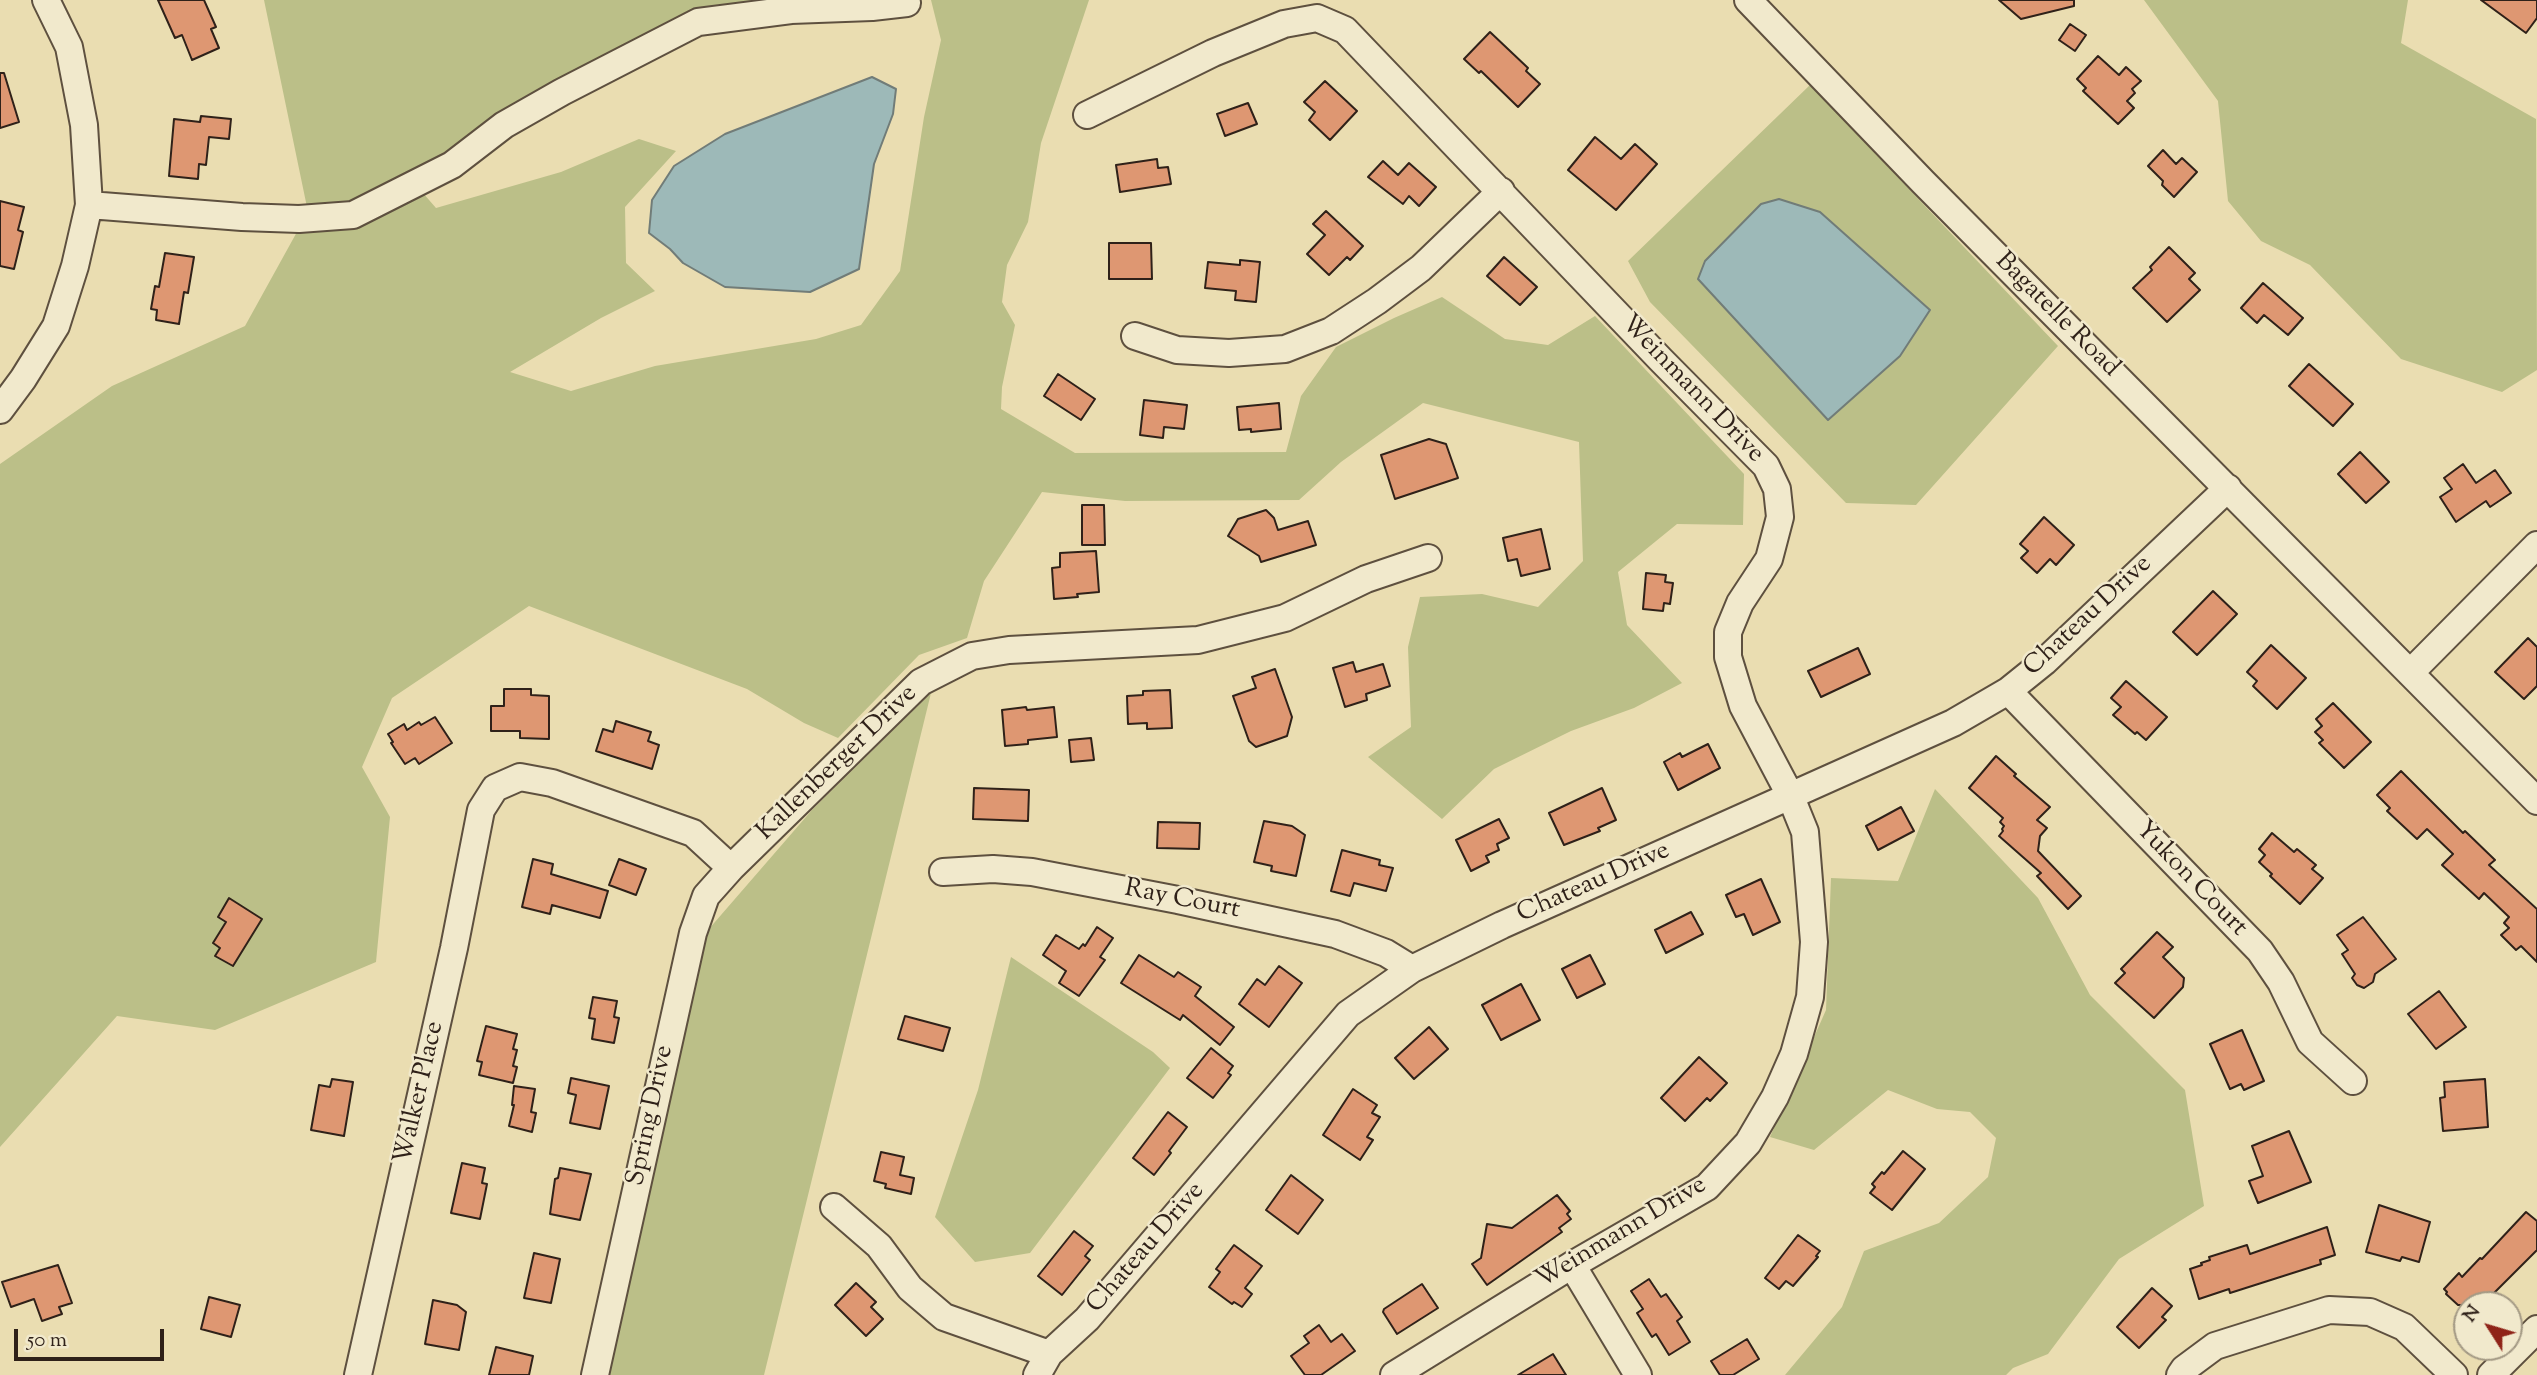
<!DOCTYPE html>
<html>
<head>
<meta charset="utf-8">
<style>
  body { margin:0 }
  #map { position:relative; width:2537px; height:1375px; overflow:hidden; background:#eaddb1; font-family:"Sorts Mill Goudy",serif }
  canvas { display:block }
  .north { position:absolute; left:2453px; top:1291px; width:70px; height:70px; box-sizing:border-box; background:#f1e9cc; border:2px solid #a39984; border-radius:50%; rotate:307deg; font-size:19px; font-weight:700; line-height:28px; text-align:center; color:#2f2119 }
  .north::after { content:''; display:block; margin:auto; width:24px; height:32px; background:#8f2418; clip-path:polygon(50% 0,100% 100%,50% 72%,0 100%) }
  .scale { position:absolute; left:14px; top:1329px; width:150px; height:32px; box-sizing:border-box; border:4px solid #2f2119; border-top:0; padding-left:9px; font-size:21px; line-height:24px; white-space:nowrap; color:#2f2119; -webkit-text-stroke:5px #f1e9cc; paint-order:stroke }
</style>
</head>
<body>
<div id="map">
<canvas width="2537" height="1375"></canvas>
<div class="north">N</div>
<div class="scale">50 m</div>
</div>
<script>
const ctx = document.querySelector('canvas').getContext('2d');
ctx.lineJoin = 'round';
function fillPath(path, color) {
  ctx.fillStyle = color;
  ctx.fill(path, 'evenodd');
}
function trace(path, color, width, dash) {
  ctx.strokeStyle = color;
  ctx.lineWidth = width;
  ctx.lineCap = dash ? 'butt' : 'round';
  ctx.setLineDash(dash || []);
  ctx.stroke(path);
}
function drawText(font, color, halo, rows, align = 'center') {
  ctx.font = font + ' "Sorts Mill Goudy",serif';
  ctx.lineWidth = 5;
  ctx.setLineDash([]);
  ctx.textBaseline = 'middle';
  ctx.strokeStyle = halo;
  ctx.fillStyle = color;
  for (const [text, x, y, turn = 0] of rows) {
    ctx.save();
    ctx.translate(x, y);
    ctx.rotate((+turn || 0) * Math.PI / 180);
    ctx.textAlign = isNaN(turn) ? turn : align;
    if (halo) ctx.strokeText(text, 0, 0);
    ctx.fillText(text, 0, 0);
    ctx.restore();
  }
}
fillPath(new Path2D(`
  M264 0H775L477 130 409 177 436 208 561 172 639 139 676 151 625 207 626 263 655 291 601 318 510 372 571 391 655 366 816 339 861 325 900 271 924 117 941 40 931 0H1089L1041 143 1028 222 1007 265 1002 302 1015 325 1002 387 1001 409 1075 453 1286 452 1301 396 1336 347 1394 318 1442 297 1505 339 1548 345 1595 316 1744 474 1743 525 1677 524 1618 572 1627 625 1682 683 1634 708 1571 731 1494 769 1442 819 1368 757 1411 727 1408 647 1420 597 1482 594 1538 607 1583 561 1579 442 1423 403 1341 462 1299 500 1125 501 1042 492 984 581 967 638 919 655 838 738 804 723 747 689 529 606 392 698 362 767 390 817 376 962 215 1030 117 1016 0 1147V464L112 386 245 326 308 212Z
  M2144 0H2408L2401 43 2536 119 2537 370 2502 392 2401 359 2310 265 2261 241 2228 201 2218 101Z
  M1810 85 2058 346 1916 505 1846 503 1650 302 1628 261Z
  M931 693 764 1375H609L708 930 812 810Z
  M1935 789 2038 898 2090 995 2185 1090 2204 1206 2119 1259 2048 1354 2013 1368 2006 1375H1785L1842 1307 1864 1251 1939 1223 1988 1177 1996 1138 1970 1112 1937 1109 1888 1090 1814 1150 1770 1137 1826 1010 1831 878 1898 881Z
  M1011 957 1153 1052 1170 1068 1030 1253 975 1262 935 1217 978 1090Z`), '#bbbf88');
const water = new Path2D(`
  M872 77 896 89 893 114 874 164 859 269 810 292 725 287 683 263 670 249 649 233 652 200 674 166 725 134Z
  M1779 199 1820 212 1930 310 1900 356 1828 420 1698 279 1705 261 1761 204Z`);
fillPath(water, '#9db9b8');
trace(water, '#717c78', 2);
const building = new Path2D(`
  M158 0H204L216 27 211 29 219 48 192 60 182 35 175 38Z
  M1999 0H2074V6L2021 19Z
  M2481 0H2537V18L2526 33Z
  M2070 24 2086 35 2075 51 2059 40Z
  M1490 32 1528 68 1526 71 1540 84 1518 107 1481 71 1479 73 1464 59Z
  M2098 56 2119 75 2126 67 2141 81 2132 89 2135 93 2127 101 2134 108 2118 124 2083 91 2086 88 2077 79Z
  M0 73H4L19 122 0 128Z
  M1325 81 1357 111 1330 140 1309 120 1315 112 1304 102Z
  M1248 103 1257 124 1225 136 1217 114Z
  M201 116 231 119 229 139 209 137 206 165 199 164 198 179 169 176 174 119 200 122Z
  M1595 137 1621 159 1635 144 1657 164 1616 210 1568 170Z
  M2163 150 2176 164 2182 158 2197 172 2174 197 2162 185 2163 181 2148 166Z
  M1157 159 1158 168 1168 167 1171 184 1120 192 1116 165Z
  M1383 161 1398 175 1409 163 1436 187 1419 206 1409 196 1403 204 1368 177Z
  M0 201 24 207 18 230 23 232 14 269 0 266Z
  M1326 211 1363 246 1350 260 1347 257 1329 275 1307 254 1325 235 1313 224Z
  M1109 243H1151L1152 279H1109Z
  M2169 247 2195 273 2189 279 2200 290 2167 322 2133 288 2152 270 2150 267Z
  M165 253 194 257 188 293 184 292 179 324 156 320 157 310 151 309 155 286 159 287Z
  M1504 257 1537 287 1520 305 1487 276Z
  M1240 260 1260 262 1256 302 1235 300 1236 291 1205 288 1208 262 1240 265Z
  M2263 283 2303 318 2288 335 2264 315 2257 323 2241 308Z
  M2309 364 2353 404 2333 426 2289 386Z
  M1058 374 1095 399 1081 420 1044 396Z
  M1144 400 1187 405 1184 429 1164 427 1163 438 1140 435Z
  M1279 403 1281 429 1251 432V429L1239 430 1237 407Z
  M1429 439 1446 444 1458 478 1395 499 1381 455Z
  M2360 452 2389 482 2366 503 2338 474Z
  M2463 464 2476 483 2495 470 2511 493 2490 507 2486 501 2456 522 2440 497 2452 489 2444 478Z
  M1082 505H1104L1105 545H1082Z
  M1266 510 1274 518 1278 530 1308 521 1316 545 1261 562 1259 556 1228 536 1238 519Z
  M2044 517 2074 545 2056 565 2050 559 2037 573 2021 558 2028 551 2020 544Z
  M1541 529 1550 569 1521 576 1517 559 1508 561 1503 538Z
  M1096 551 1099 592 1077 594 1078 597 1054 599 1052 568 1060 567V553Z
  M1646 573 1666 575 1665 582 1673 583 1670 604 1664 603 1663 611 1643 609Z
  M2213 591 2237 614 2197 655 2173 632Z
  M2528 638 2537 647V686L2524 699 2495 672Z
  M2271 645 2306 678 2277 709 2253 686 2257 681 2247 672Z
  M1858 648 1870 674 1821 697 1808 671Z
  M1353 662 1356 672 1383 664 1390 686 1366 694 1367 700 1345 707 1333 668Z
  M1275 669 1292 717 1287 736 1256 747 1249 741 1233 696 1256 688 1252 677Z
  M2126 681 2167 717 2146 740 2137 732 2135 734 2113 715 2121 707 2111 698Z
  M504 689H531V695L549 696V739L520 738V731H491V706H504Z
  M1170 690 1172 728 1147 729V723L1128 724 1127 696 1143 695V691Z
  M2333 703 2371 742 2344 768 2319 743 2323 740 2315 732 2322 726 2316 719Z
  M1026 707 1027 710 1054 707 1057 737 1028 740V744L1005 746 1002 710Z
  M435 717 452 743 419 764 415 758 405 764 391 743 393 742 388 734 404 724 407 730 419 722 421 725Z
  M616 721 651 732 648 741 659 745 652 769 596 751 603 729 613 732Z
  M1091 738 1094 760 1071 762 1069 740Z
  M1708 744 1720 768 1678 790 1664 762 1680 753 1682 757Z
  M1996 756 2016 774 2014 776 2050 807 2037 820 2047 828 2040 836 2038 851 2081 896 2068 909 2037 876 2041 873 1999 836 2003 831 2002 829 2004 826 2000 822 2003 818 1969 788Z
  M2401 771 2463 833 2465 831 2495 860 2489 865 2537 909V962L2521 946 2516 950 2501 935 2509 928 2504 923 2509 917 2484 893 2479 899 2442 865 2453 854 2427 829 2417 839 2387 811 2390 808 2377 795Z
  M974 788 1029 790 1028 821 973 819Z
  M1602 788 1616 820 1598 828 1600 831 1564 845 1549 813Z
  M1901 807 1914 831 1878 850 1866 826Z
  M1499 819 1509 838 1497 844 1499 850 1486 856 1489 862 1471 871 1456 840Z
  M1264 821 1292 826 1305 835 1296 876 1271 871 1272 866 1254 862Z
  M1158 822 1200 823 1199 849 1157 848Z
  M2272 833 2294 852 2297 849 2316 865 2312 869 2323 878 2300 904 2270 876 2272 874 2259 862 2265 855 2259 849Z
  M1342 850 1380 860 1379 865 1393 868 1386 891 1354 883 1350 896 1331 891Z
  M533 859 553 864 551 874 608 891 600 918 552 905 550 914 522 907Z
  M619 859 646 869 636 895 609 885Z
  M1761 879 1780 922 1753 935 1744 914 1736 917 1726 895Z
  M229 898 262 919 233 966 215 956 220 948 213 943 226 922 218 917Z
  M1691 912 1703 934 1666 953 1655 930Z
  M2363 917 2396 959 2375 974 2373 982 2364 988 2357 985 2352 978 2355 974 2342 954 2348 950 2337 935Z
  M1097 927 1113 938 1100 957 1105 960 1079 996 1059 983 1066 971 1043 955 1056 935 1079 949 1083 944 1085 946Z
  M2157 932 2173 947 2163 957 2184 978 2183 987 2154 1018 2115 983 2125 973 2121 969Z
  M1139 955 1174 977 1178 972 1201 987 1195 996 1234 1027 1220 1045 1183 1015 1180 1020 1121 983Z
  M1590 955 1605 984 1577 998 1562 969Z
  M1279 966 1302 983 1269 1027 1239 1004 1257 979 1265 985Z
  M1521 984 1540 1020 1501 1040 1482 1005Z
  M2439 991 2466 1027 2436 1049 2408 1014Z
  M593 997 617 1001 614 1017 619 1018 614 1043 592 1039 595 1019 589 1018Z
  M905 1016 950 1028 943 1051 898 1039Z
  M486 1026 517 1034 513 1049 517 1050 513 1066 517 1067 513 1083 479 1075 482 1062 477 1061Z
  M1429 1027 1448 1049 1414 1079 1395 1058Z
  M2242 1030 2264 1081 2244 1090 2241 1084 2230 1089 2210 1044Z
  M1211 1048 1233 1066 1228 1073 1231 1075 1213 1098 1187 1078Z
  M1699 1057 1727 1083 1710 1101 1707 1098 1685 1121 1661 1098Z
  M571 1078 609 1086 600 1129 570 1123 576 1095 568 1093Z
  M332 1079 353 1082 344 1136 311 1130 319 1085 330 1087Z
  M2485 1079 2488 1127 2443 1131 2440 1098 2445 1097 2444 1082Z
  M514 1086 535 1089 531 1112 536 1113 532 1132 509 1126 514 1105H512Z
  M1353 1089 1377 1105 1372 1113 1380 1117 1367 1137 1373 1140 1360 1160 1323 1135Z
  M1168 1112 1187 1127 1169 1151 1171 1153 1154 1175 1133 1158Z
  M2289 1131 2311 1182 2258 1203 2249 1181 2263 1176 2252 1146Z
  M1903 1151 1925 1169 1892 1210 1870 1193 1875 1187 1872 1184 1882 1172 1884 1174Z
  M881 1152 904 1157 900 1175 914 1178 911 1194 885 1188 886 1184 874 1181Z
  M462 1163 485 1168 482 1183 487 1184 480 1219 451 1213Z
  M560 1168 591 1174 580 1220 550 1214 555 1179 558 1178Z
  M1291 1175 1323 1200 1298 1234 1266 1210Z
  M1557 1195 1570 1211 1567 1214 1571 1219 1559 1228 1562 1232 1487 1285 1472 1264 1481 1258 1487 1224 1512 1228Z
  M2379 1205 2430 1222 2419 1262 2402 1257 2400 1261 2366 1252Z
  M2526 1212 2537 1221V1250L2494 1293 2496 1294 2486 1305H2458L2446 1294 2447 1292 2444 1289 2459 1273 2462 1277 2480 1258 2482 1259Z
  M2327 1227 2335 1255 2320 1260 2321 1264 2230 1293 2229 1289 2199 1299 2190 1269 2202 1265 2201 1263 2210 1260 2209 1257 2247 1245 2250 1254Z
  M1074 1231 1093 1246 1085 1256 1090 1260 1062 1295 1038 1276Z
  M1798 1235 1820 1251 1816 1256 1818 1257 1793 1286 1786 1281 1779 1289 1765 1278Z
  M1234 1245 1262 1266 1245 1288 1252 1294 1242 1307 1234 1302 1232 1304 1209 1287 1220 1272 1216 1269Z
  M534 1253 560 1259 551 1303 524 1298Z
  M58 1265 72 1303 59 1307 62 1314 42 1321 34 1299 11 1307 2 1282Z
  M1649 1279 1661 1297 1666 1294 1682 1317 1677 1321 1690 1342 1669 1355 1656 1334 1652 1337 1637 1313 1643 1309 1631 1291Z
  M856 1283 876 1302 871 1307 883 1319 866 1336 835 1305Z
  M1422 1284 1438 1308 1397 1334 1383 1312 1384 1309Z
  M2152 1288 2172 1306 2162 1317 2166 1320 2139 1348 2117 1327Z
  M209 1297 240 1305 231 1337 201 1329Z
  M433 1300 457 1305 466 1312 459 1350 425 1344Z
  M1319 1325 1331 1342 1342 1334 1355 1351 1321 1375H1305L1291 1356 1309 1343 1304 1336Z
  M1747 1339 1759 1359 1733 1375H1720L1711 1361Z
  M496 1347 533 1356 529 1375H489Z
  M1553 1354 1566 1375H1518Z`);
fillPath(building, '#de9772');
trace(building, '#2f2119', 2);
const minor = new Path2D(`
  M1748 0 1923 182 2537 801
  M1087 115 1213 53 1284 24 1317 18 1345 30 1661 360 1766 466 1777 489 1780 517 1769 559 1740 603 1728 632V657L1743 706 1790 795 1805 832 1814 942 1810 997 1794 1054 1775 1097 1748 1143 1707 1187 1572 1265 1394 1375
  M89 205 242 217 299 219 353 215 452 165 504 125 562 92 698 22 791 10 872 7 907 3
  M1135 336 1177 350 1229 353 1285 349 1331 331 1377 301 1421 268 1501 191
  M0 410 23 379 56 326 75 266 89 205 84 125 69 47 46 0
  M2410 673 2537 545
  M2008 691 2260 951 2281 982 2310 1042 2353 1081
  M943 872 993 869 1032 872 1178 900 1335 934 1386 953 1412 969
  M834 1207 879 1246 910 1288 944 1317 1049 1354
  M1572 1265 1638 1375
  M358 1375 454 948 481 810 495 788 520 777 552 783 693 833 731 868 921 682 972 656 1009 650 1198 640 1285 618 1366 579 1428 558
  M595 1375 693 933 706 896 731 868
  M1037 1375 1049 1354 1087 1319 1348 1014 1412 969 1502 925 1953 723 2008 691 2044 662 2228 488
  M2180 1375 2184 1369 2215 1346 2329 1310 2370 1312 2404 1327 2454 1375
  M2491 1375 2537 1329`);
trace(minor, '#5e503f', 30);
trace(minor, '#f1e9cc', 26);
drawText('26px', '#2f2119', '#f1e9cc', [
  ["Bagatelle Road",2056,316,45],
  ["Weinmann Drive",1691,390,46],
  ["Chateau Drive",2089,617,-43],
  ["Kallenberger Drive",838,764,-44],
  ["Yukon Court",2190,880,46],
  ["Chateau Drive",1594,884,-24],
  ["Ray Court",1182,901,11],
  ["Walker Place",421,1093,-77],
  ["Spring Drive",652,1116,-78],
  ["Weinmann Drive",1622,1234,-31],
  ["Chateau Drive",1147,1249,-49]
]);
</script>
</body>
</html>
